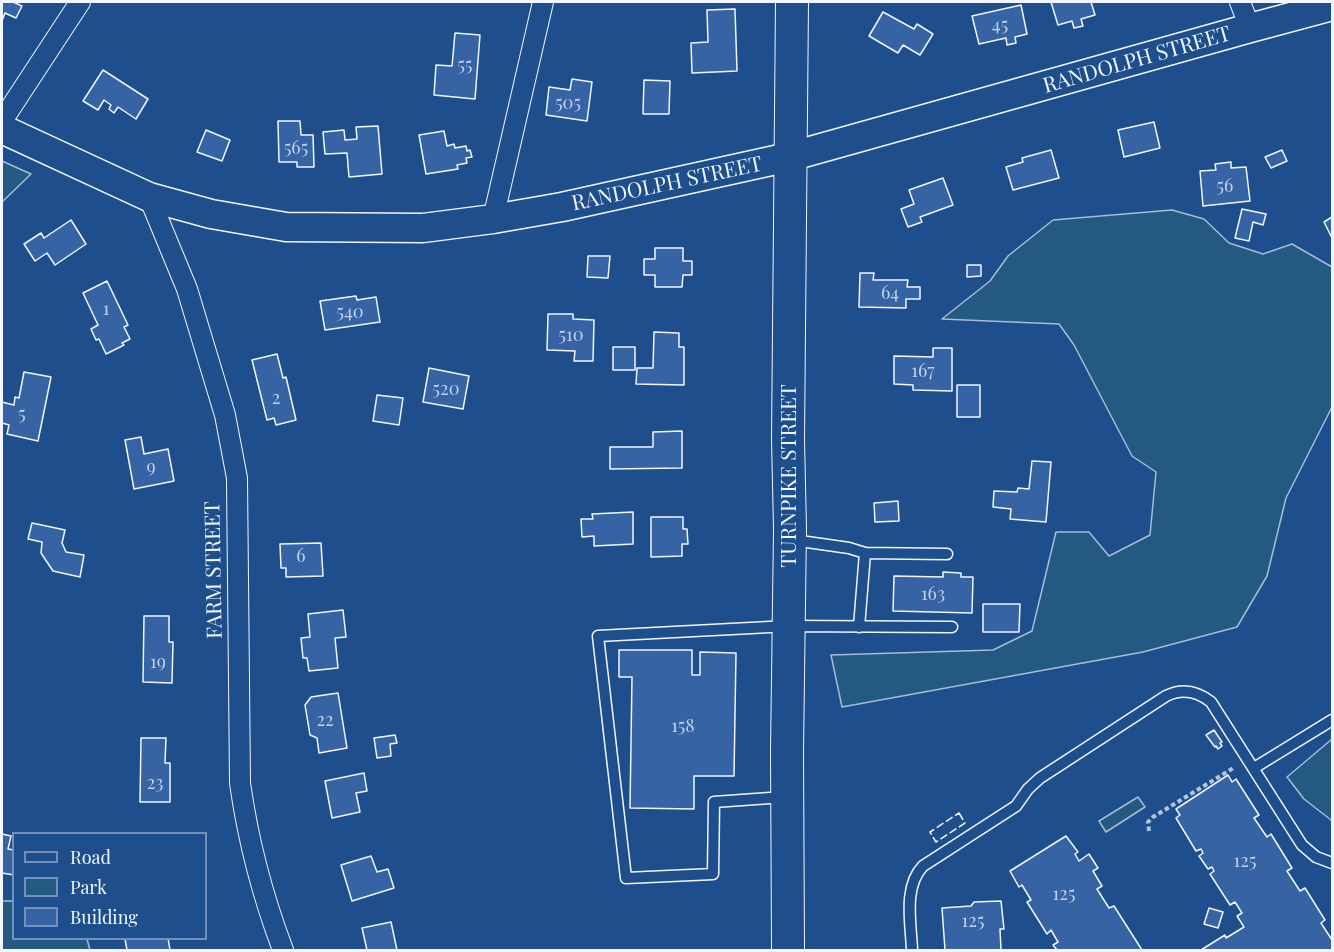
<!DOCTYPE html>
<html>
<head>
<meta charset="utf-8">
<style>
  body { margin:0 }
  #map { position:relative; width:1334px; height:952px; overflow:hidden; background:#1f4e8c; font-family:"Playfair Display",serif }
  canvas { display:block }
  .frame { position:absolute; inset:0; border:3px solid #f2f6ff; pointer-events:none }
  .legend { position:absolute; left:12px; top:832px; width:195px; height:108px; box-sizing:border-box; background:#1f4e8c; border:2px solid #7391ba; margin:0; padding:8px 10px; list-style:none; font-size:18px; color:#f2f6ff }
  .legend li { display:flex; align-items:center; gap:12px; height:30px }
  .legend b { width:30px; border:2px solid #7391ba }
</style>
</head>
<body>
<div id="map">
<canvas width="1334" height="952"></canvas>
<div class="frame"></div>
<ul class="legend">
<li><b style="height:8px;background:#1f4e8c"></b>Road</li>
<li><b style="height:16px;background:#245a82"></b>Park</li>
<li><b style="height:16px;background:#3563a3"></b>Building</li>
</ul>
</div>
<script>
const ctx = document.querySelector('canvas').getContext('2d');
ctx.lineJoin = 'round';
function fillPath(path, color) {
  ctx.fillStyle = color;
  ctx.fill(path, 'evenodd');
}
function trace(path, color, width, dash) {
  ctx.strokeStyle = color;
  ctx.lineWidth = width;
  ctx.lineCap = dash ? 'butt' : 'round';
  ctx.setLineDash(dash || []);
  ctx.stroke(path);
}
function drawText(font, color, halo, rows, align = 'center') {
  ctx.font = font + ' "Playfair Display",serif';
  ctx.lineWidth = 4.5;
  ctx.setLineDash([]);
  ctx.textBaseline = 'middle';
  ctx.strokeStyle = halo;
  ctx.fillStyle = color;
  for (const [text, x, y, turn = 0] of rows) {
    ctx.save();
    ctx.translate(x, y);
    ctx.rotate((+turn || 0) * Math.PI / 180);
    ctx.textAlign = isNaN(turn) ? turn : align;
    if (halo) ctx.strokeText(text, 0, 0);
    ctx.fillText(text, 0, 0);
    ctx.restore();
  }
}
const green = new Path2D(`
  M2 161 31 174 2 202Z
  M1172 210 1204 219 1229 243 1263 254 1292 244 1332 267V407L1286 498 1267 576 1237 627 1143 652 842 707 831 655 993 650 1032 631 1056 532H1089L1109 556 1150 535 1156 472 1132 456 1074 345 1059 324 942 319 990 281 1008 256 1053 220Z
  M1332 739V819L1331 820 1304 799 1287 777Z
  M1138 797 1145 807 1106 832 1099 821Z
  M2 901H13L14 938 87 939 90 950H2Z`);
fillPath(green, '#245a82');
trace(green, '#a8bbd7', 1.5);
const building = new Path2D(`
  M2 2H13L22 6 16 18 5 13 2 21Z
  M1051 2H1091L1095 15 1081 19 1083 26 1074 28 1072 21 1058 25Z
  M1021 5 1027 34 1015 37 1016 43 1007 45 1006 38 979 44 972 16Z
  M735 9 737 71 692 73 691 43 708 42 707 10Z
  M883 12 914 29 917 24 933 34 920 55 903 45 898 53 869 36Z
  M455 33 480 35 475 99 434 95 436 65 452 66Z
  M103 70 148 99 136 119 118 107 114 113 109 109 111 105 104 100 98 110 83 101Z
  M572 79 592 82 587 121 546 115 549 87 570 90Z
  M644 80 670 81 669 114H643Z
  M278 121H300L301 135H313L314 167H297V162H279Z
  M1154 122 1160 148 1124 157 1118 130Z
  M378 126 382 174 349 177 347 153 325 154 323 132 344 130 345 140 357 139 356 127Z
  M206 130 230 140 222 161 197 152Z
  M444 131 447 146 454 144 455 148 466 146 467 151 470 150 472 157 466 158 467 163 457 165 458 169 426 174 419 135Z
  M1051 150 1059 178 1013 190 1006 167 1023 162 1022 158Z
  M1282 150 1287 161 1271 168 1265 157Z
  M1231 162V168L1246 167 1250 201 1203 206 1200 171 1216 170 1215 164Z
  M943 178 953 205 920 217 922 222 908 227 901 209 914 204 909 190Z
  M1242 209 1266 214 1263 225 1253 222 1249 241 1235 238Z
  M1332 217V238L1324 222Z
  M71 220 86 244 55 265 47 253 35 261 24 244 41 233 44 238Z
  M655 248H683V261H692V275H683L682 287H655V275H644V259H655Z
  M588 256H610L608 278 587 277Z
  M967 265H981V276L967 277Z
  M860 273H874L873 280H908L907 287H920V299H906V308L859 307Z
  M107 281 128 325 124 327 130 339 122 343 124 345 106 354 99 339 96 340 91 329 98 325 83 293Z
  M356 296 357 300 376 297 380 322 325 330 320 301Z
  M548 314H573V319L594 320 593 361H574L575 351 547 350Z
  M654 332 679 333V347H684V385L636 384 637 368H653Z
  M613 347H635V370H613Z
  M933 348H952V391L913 390V385L894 384V356L933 357Z
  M277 354 283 378 286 377 296 420 276 425 274 418 267 420 252 360Z
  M429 368 469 376 463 409 423 402Z
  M24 372 51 377 38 441 7 434 9 425 2 423V402L14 405 15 397 19 398Z
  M957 385H980V417H957Z
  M377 395 403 398 399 425 373 421Z
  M682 431V468L610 469V447H653V432Z
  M141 437 144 454 168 449 174 481 134 489 125 440Z
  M1032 461 1051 462 1046 522 1010 519 1011 509 993 507 994 491 1017 492 1018 488 1029 489Z
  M898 501 899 521 875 522 874 503Z
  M633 512V544L594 546V536L582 537 581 519H593L592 514Z
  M651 517H683V529H687L688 544H682V556L651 557Z
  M32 523 65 530 62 543 66 552 84 555 80 577 53 571 41 553 42 542 28 539Z
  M321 543 323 576 286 577V568H281L280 544Z
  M943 572 961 573V577H973L972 613 893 611 894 576 943 577Z
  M983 604H1020L1019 632H983Z
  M343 610 346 637 335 638 338 668 309 671 307 658H303L301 638 310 637 308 614Z
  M144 616H169V642H173L172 683 143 682Z
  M619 650H692V675H700V652L736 653 734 776H694V809L630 808 632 677H619Z
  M338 693 347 748 319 753 317 738 310 735 305 705 311 697Z
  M1214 730 1222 742 1220 743 1222 746 1218 749 1216 746 1215 747 1206 735Z
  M395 735 397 743 390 744 391 756 377 758 374 738Z
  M141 738H166L165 763H170V802H140Z
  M364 773 367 791 356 793 360 812 332 818 325 781Z
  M1228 775 1232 782 1236 779 1259 815 1254 818 1267 837 1271 834 1292 868 1287 871 1300 891 1305 888 1325 920 1321 923 1332 940V950H1201L1225 935 1226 938 1244 927 1237 916 1242 913 1235 902 1230 905 1210 874 1214 871 1212 867 1208 869 1199 856 1203 853 1201 849 1196 851 1176 818 1180 815 1176 809Z
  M2 834 11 836 8 849 14 850V875L2 873Z
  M1066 836 1078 852 1075 854 1079 861 1089 854 1098 868 1093 871 1102 886 1097 889 1109 908 1114 906 1142 950H1057L1053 945 1058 942 1051 930 1047 934 1027 902 1031 900 1022 885 1019 887 1010 871Z
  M371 856 377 872 388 869 394 888 352 901 341 865Z
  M1001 901 1004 929H1000L1001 950H945L942 908 971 906 974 902Z
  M1209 908 1223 912 1218 928 1204 924Z
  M391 922 397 950H367L362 928Z
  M125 939 168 938 170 950H127Z`);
fillPath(building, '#3563a3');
trace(building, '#f2f6ff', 1.5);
const service = new Path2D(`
  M793 540 849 548 865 553 947 554
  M859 627 865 553
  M1254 768 1332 720
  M784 797 714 802 713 874 626 878 598 636 789 626 952 627
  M912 950C911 923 903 887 923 866L1016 806 1028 789 1040 778 1166 696C1182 688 1197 691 1211 702L1302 845 1316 857 1332 863`);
const minor = new Path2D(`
  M1240 2 1250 28
  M2 121 80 2
  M149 197 187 289 225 415 237 478 240 783C248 840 263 897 283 950
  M493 219 543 2`);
const secondary = new Path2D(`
  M2 129 149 197 211 214 286 227 423 228 493 219 562 207 789 157 1250 28 1332 6`);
const primary = new Path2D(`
  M788 950 787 751 790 529 788 439 792 2`);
trace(service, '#f2f6ff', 13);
trace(minor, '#f2f6ff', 22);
trace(secondary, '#f2f6ff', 31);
trace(primary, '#f2f6ff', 34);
trace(new Path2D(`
  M1149 831 1148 822 1153 817 1235 767`), '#b3c4dc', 4, [4.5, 3]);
trace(service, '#1f4e8c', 10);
trace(minor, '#1f4e8c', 20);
trace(secondary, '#1f4e8c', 28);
trace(primary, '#1f4e8c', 32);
trace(new Path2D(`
  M959 813 965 823 936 842 930 832Z`), '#f2f6ff', 1.5, [8, 3]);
drawText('18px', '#c3d1e8', null, [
  ["45",1000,25],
  ["55",465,65],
  ["505",568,103],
  ["565",296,148],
  ["56",1225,186],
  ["64",890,293],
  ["1",106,309],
  ["540",350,312],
  ["510",571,335],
  ["167",923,371],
  ["520",446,389],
  ["2",276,398],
  ["5",22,414],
  ["9",151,467],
  ["6",301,556],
  ["163",933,594],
  ["19",158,662],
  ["22",325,720],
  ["158",683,726],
  ["23",155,783],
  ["125",1245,861],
  ["125",1064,894],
  ["125",973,921]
]);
drawText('21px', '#f2f6ff', '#1f4e8c', [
  ["RANDOLPH STREET",1137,60,-16],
  ["RANDOLPH STREET",667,184,-12],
  ["TURNPIKE STREET",789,476,-90],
  ["FARM STREET",214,570,-91]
]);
</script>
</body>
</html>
